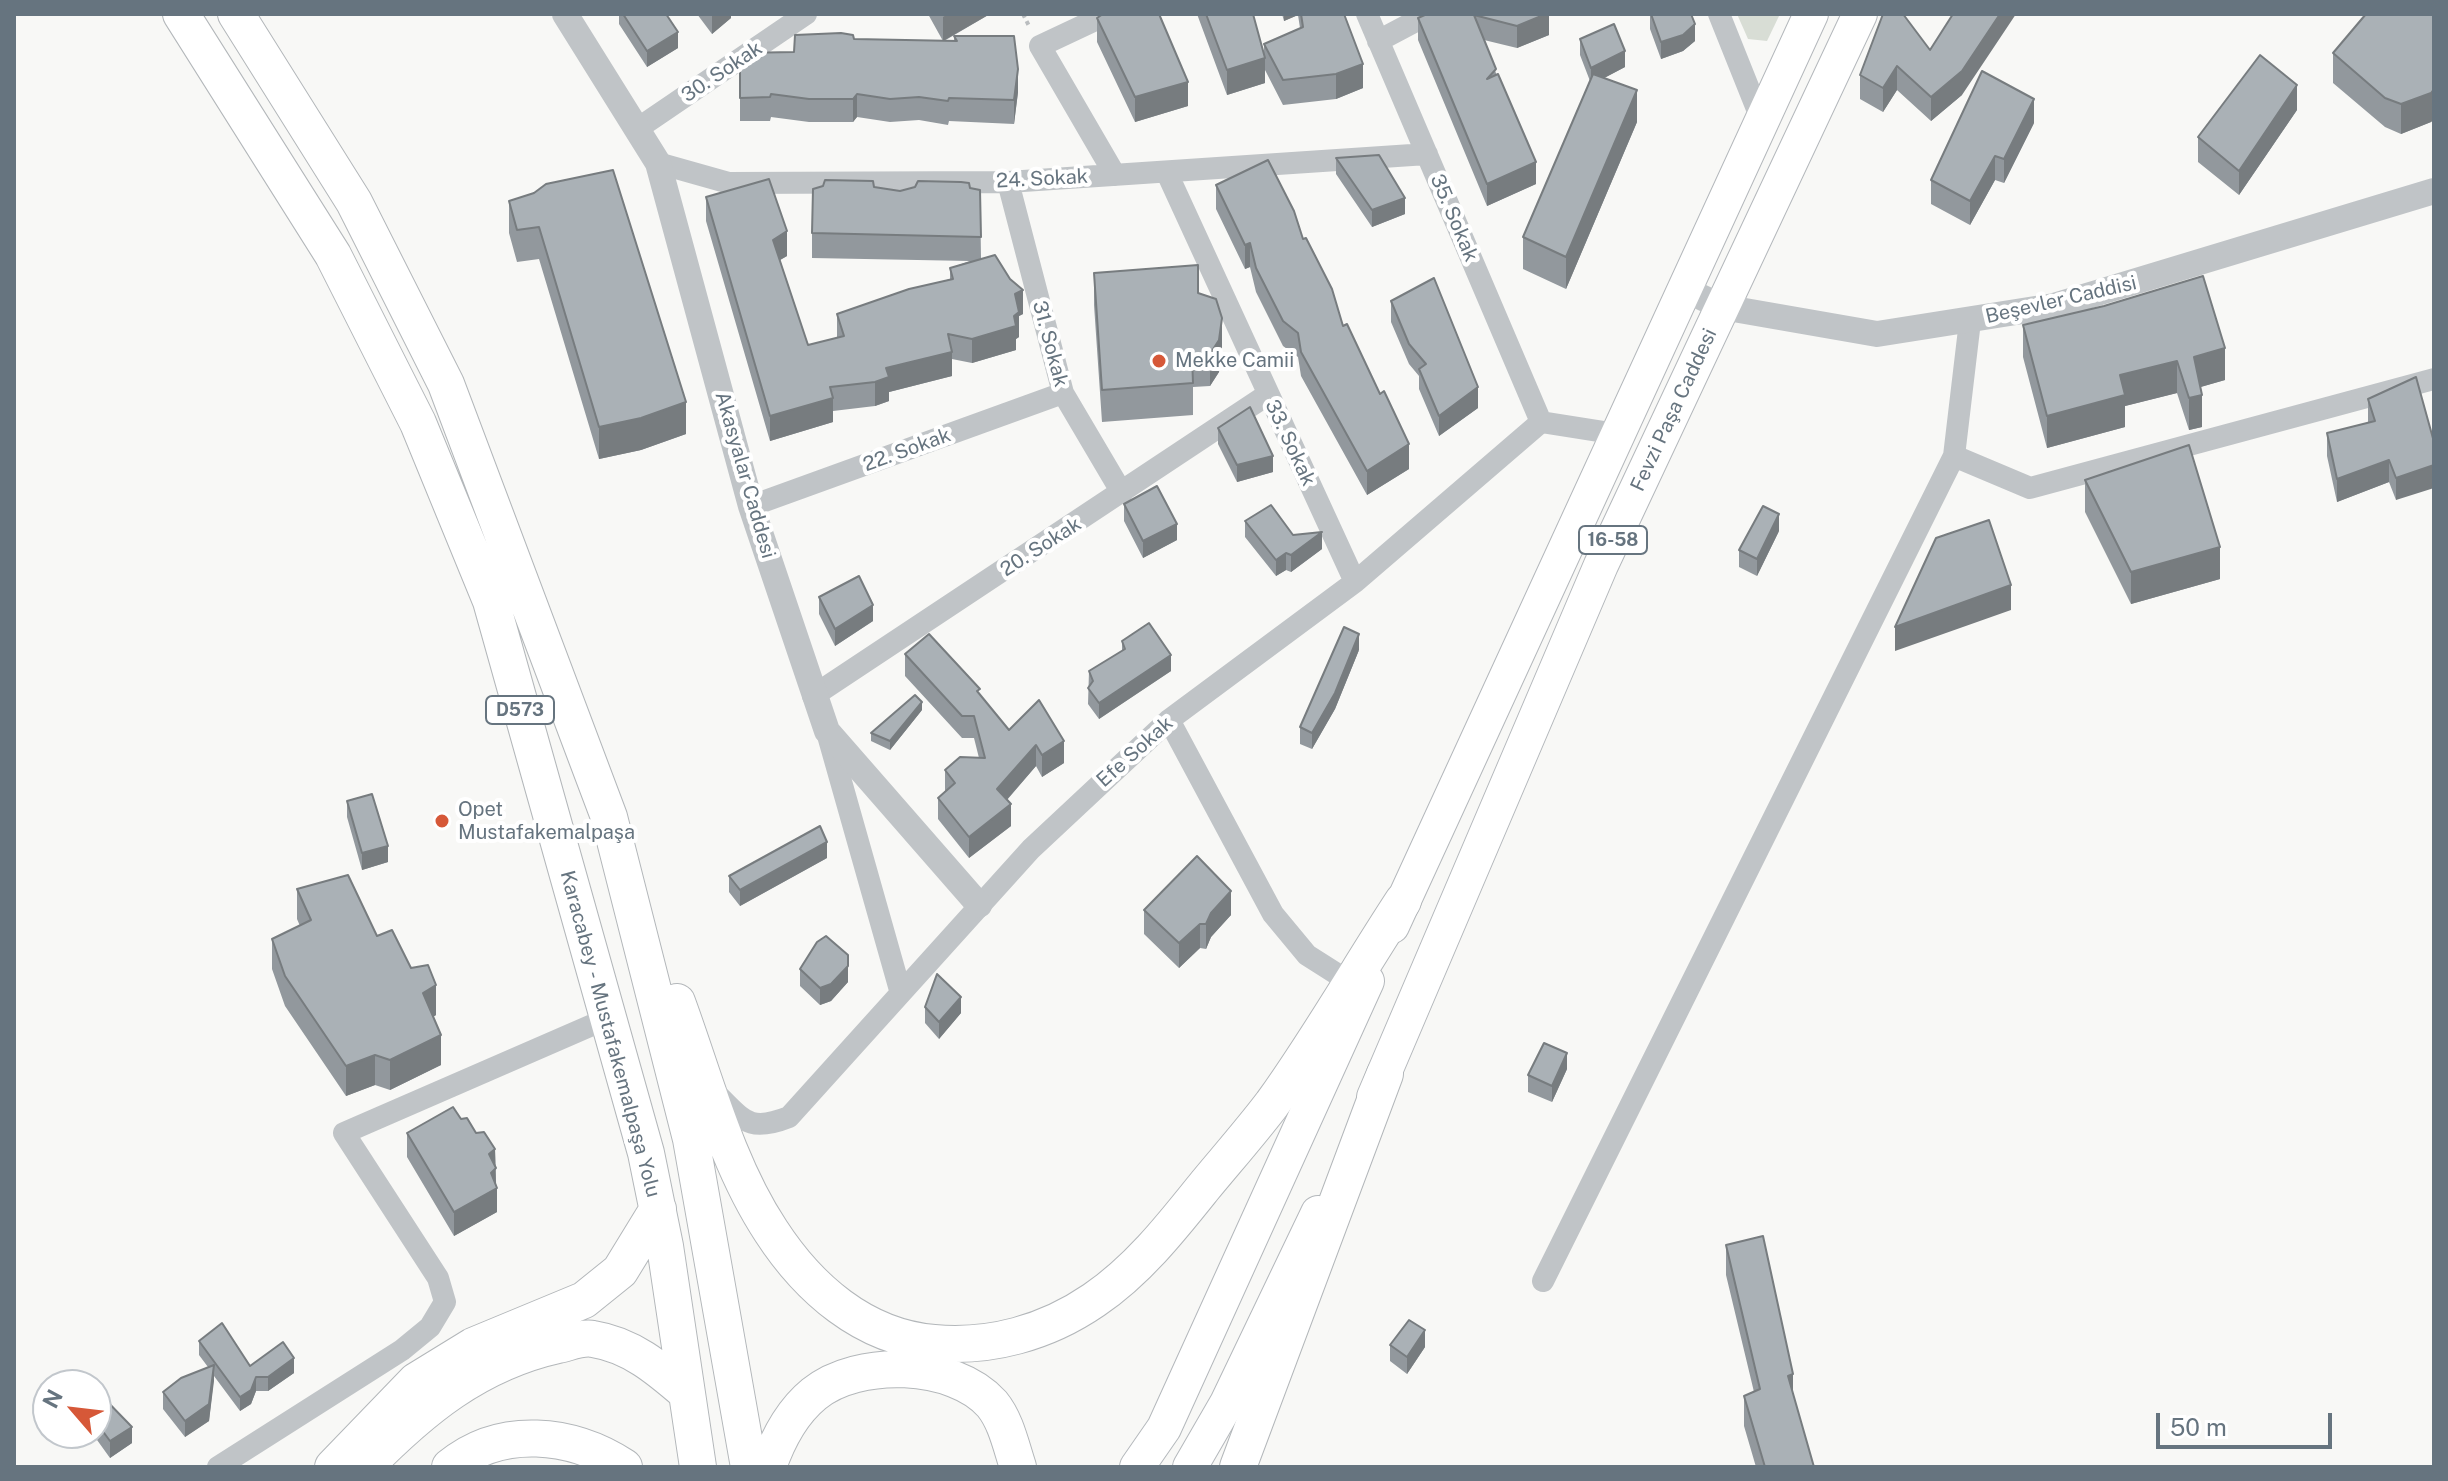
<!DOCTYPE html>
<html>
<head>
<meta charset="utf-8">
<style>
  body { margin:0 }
  #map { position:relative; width:2448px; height:1481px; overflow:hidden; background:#f8f8f6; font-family:"Public Sans",sans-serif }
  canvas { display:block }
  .frame { position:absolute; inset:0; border:16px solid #66747f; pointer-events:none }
  .north { position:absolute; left:32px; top:1369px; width:80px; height:80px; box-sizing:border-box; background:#fff; border:2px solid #c2c7cc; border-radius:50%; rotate:298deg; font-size:22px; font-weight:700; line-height:32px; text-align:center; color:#66747f }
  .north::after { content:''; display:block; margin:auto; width:28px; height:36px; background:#d65838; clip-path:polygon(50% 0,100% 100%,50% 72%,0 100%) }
  .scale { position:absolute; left:2156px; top:1413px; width:176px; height:36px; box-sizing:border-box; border:4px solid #66747f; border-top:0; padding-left:10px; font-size:24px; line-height:28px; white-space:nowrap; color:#66747f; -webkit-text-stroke:6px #fff; paint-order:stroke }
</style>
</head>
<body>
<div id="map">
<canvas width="2448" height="1481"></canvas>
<div class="frame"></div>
<div class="north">N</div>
<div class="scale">50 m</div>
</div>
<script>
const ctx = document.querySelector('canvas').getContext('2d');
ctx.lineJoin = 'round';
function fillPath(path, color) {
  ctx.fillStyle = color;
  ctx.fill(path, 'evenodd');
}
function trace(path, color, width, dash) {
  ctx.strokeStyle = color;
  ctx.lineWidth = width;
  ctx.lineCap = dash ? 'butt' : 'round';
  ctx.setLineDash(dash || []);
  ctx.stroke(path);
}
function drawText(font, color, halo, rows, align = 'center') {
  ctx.font = font + ' "Public Sans",sans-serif';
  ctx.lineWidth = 8;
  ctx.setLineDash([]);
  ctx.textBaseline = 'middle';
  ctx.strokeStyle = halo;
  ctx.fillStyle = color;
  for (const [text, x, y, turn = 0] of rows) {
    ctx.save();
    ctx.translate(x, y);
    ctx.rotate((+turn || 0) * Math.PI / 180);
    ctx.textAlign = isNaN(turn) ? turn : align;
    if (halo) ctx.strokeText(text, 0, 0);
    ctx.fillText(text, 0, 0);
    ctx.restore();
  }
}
fillPath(new Path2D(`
  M1737 14H1780L1767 41 1748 39Z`), '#d8ddd5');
const primary = new Path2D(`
  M1392 926 1811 14
  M1374 1097 1601 565 1860 14
  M1137 1467 1164 1428 1367 981
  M1190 1467 1227 1403 1318 1213`);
const trunk = new Path2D(`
  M181 14 333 255 418 423 491 601 646 1153 665 1246 698 1467
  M236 14 354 202 446 384 609 817 691 1139 749 1467
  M677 1002C705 1078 726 1163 771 1231 808 1288 863 1337 934 1343 990 1348 1046 1333 1094 1300 1137 1271 1171 1228 1203 1188 1226 1160 1250 1133 1272 1104 1319 1039 1359 968 1403 901
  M333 1467 416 1381 473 1346 584 1300 620 1271 658 1209
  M365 1467C421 1410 477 1363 558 1345 568 1343 582 1337 593 1339 631 1345 658 1368 687 1393
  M450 1467C501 1425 572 1433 624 1467
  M768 1467C777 1441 792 1412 814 1394 858 1358 954 1361 992 1404 1006 1421 1011 1446 1018 1467
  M1238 1467 1385 1074`);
trace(primary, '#b4b8bc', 36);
trace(trunk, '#b3b7ba', 38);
trace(new Path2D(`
  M1023 14 1029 26`), '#babdbf', 4, [4, 4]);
trace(new Path2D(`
  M1108 14 1040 46 1115 175
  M1367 14 1541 422
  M1719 14 1761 119
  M1378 41 1429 14
  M637 129 806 14
  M658 163 729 183 1008 182 1427 154
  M1167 173 1355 582
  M1008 182 1063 393 1122 493
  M1954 456 2030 488 2434 379
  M751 506 1063 393
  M813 696 1267 395
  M1169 720 1273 914 1307 955 1359 988
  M827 732 900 990
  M712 1090C743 1118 746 1134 789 1117L1031 849 1169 720 1355 582 1541 422 1617 434
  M1543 1281 1954 456 1970 321
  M218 1467 402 1350 430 1327 445 1302 438 1278 344 1133 606 1019`), '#c0c4c7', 22);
trace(new Path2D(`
  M565 14 658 163 751 506 827 731 979 905
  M1682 288 1722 307 1877 334 2054 306 2434 191`), '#c0c4c7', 26);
trace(primary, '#fff', 34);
trace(trunk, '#fff', 36);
fillPath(new Path2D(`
  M619 14H666L678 48 647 67 619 24Z
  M697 14H731V18L712 34Z
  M928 14H990L944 41H954V36L1018 92 1014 124 949 121 948 125 919 120 890 122 857 117 853 122H809L771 117 770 121H740V53L794 52 854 39 943 41Z
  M1197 14H1253L1264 56V44L1300 28 1298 15 1284 21 1282 14H1344L1363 88 1336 99 1283 105 1265 70V83L1227 95Z
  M1427 14H1549V35L1517 48 1484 40 1536 184 1487 206 1418 40V18Z
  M1650 14 1695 41 1683 51 1661 59 1650 29Z
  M1883 14 1962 95 1931 121 1897 90 1883 112 1860 99V75Z
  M2434 14V119L2431 122 2401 134 2385 127 2333 83V53Z
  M1097 18 1188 106 1135 122 1097 42Z
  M1580 39 1625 67 1604 78 1637 122 1566 289 1523 269V237L1590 81 1580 55Z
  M2297 110 2239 195 2198 162V137Z
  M2034 123 2004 183 1995 180 1970 225 1931 204V180Z
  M1336 158 1405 214 1372 227 1336 174Z
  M1216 185 1303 239 1343 326 1380 394 1409 469 1367 495 1301 376 1298 357 1283 346 1256 292 1250 267 1245 269 1216 209Z
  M874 187 900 191 970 188 980 190 981 258 1023 314 1019 316V337L1016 339V350L972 363 952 359V376L889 392V401L875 406 833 411V422L770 441 706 221V197L787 256 780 260 808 345 837 338V314L950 279V268L970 261 812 258V233Z
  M534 193 686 434 641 450 599 459 539 259 517 262 509 233V201Z
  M1094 273 1198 293 1222 350 1219 372 1210 386 1193 387V415L1102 422 1094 305Z
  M1391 301 1478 408 1439 436 1419 389V376L1409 364 1391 322Z
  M2104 306 2225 380 2200 387 2202 427 2189 430 2177 393 2125 406V427L2047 448 2023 357V325Z
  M2368 399 2434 442 2396 500 2389 482 2337 502 2327 456V433L2368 423Z
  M1218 428 1273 472 1237 482 1218 444Z
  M2085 480 2220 579 2131 604 2085 512Z
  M1124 504 1177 540 1143 558 1124 521Z
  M1245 521 1293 535 1322 549 1291 572 1286 570 1276 576 1245 537Z
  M1779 531 1757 576 1739 567V550Z
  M819 597 873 621 835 646 819 614Z
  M1122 641 1171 671 1099 719 1088 704 1089 671 1122 651Z
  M1359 650 1335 709 1312 749 1300 744V727Z
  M905 654 980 695 1009 730 1039 700 1064 763 1042 777 1036 766 1007 800 1011 826 969 858 938 819V798L945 791V770L979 758 974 738H962L905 676Z
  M922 710 890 750 871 741V733Z
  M347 801 388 862 362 870 347 817Z
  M827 858 740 906 729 892V876Z
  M297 889 377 936 436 1015 433 1017 441 1065 390 1090 375 1085 346 1096 285 1006 272 969V939L300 926 297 919Z
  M1144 910 1231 915 1211 937 1206 949 1200 948 1179 968 1144 934Z
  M800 969 848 982 831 1001 820 1005 800 986Z
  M925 1007 961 1013 939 1039 925 1023Z
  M1567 1069 1552 1102 1528 1092V1075Z
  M461 1119 495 1149 497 1212 454 1236 407 1157V1133Z
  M1726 1245 1814 1467H1756L1744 1426V1396L1754 1392 1726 1275Z
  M199 1341 250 1366 294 1373 268 1391H256L251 1404 240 1411 214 1376 209 1421 185 1437 163 1409V1392L208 1367 199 1355Z
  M1390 1345 1425 1347 1407 1374 1390 1361Z
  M96 1394 132 1443 110 1458 92 1433H96Z`), '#92989d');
fillPath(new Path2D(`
  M712 14H731V18L712 34Z
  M948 14H990L943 41V17Z
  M1284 14H1298V15L1284 21Z
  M1546 14H1549V35L1517 48V26Z
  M2000 14H2016L1962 95 1931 121V97Z
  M1695 24V41L1683 51 1661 59V42Z
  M678 32V48L647 67V51Z
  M1625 51V67L1591 85V68Z
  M1265 58V83L1227 95V70Z
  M1363 64V88L1336 99V74Z
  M1897 66V90L1883 112V88Z
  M1018 69V92L1014 124V100Z
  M1188 82V106L1135 122V97Z
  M2297 85V110L2239 195V171Z
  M2434 89V119L2431 122 2401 134V104Z
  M1637 90V122L1566 289V257Z
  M857 94V117L853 122V99Z
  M2034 99V123L2004 183V159Z
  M1995 156V180L1970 225V201Z
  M1536 162V184L1487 206V184Z
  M1405 198V214L1372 227V210Z
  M787 231V256L773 264V240Z
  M1250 243V267L1245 269V245Z
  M1023 290V314L1019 316V337L1016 339V350L972 363V339L1015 294Z
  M1222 318V350L1219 372 1210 386V354Z
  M2225 348V380L2194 389V357Z
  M952 352V376L889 392V401L875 406V382L886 368Z
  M2177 361V393L2125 406V427L2047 448V416L2120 375Z
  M1478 387V408L1439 436V416Z
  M2202 395V427L2189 430V398Z
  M833 398V422L770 441V416Z
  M686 402V434L641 450 599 459V427Z
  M1409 444V469L1367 495V471Z
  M1273 456V472L1237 482V465Z
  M2389 460V482L2337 502V479Z
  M2434 465V488L2396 500V478Z
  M1779 514V531L1757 576V559Z
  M1177 524V540L1143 558V541Z
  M1322 532V549L1291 572V555Z
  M2220 547V579L2131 604V572Z
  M1286 553V570L1276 576V560Z
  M2011 585V610L1895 651V627Z
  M873 605V621L835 646V629Z
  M1359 634V650L1335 709 1312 749V733Z
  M1171 655V671L1099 719V703Z
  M922 702V710L890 750V741Z
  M1064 741V763L1042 777V755Z
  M1036 745V766L997 811V789Z
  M1011 804V826L969 858V837Z
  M827 842V858L740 906V890Z
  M388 846V862L362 870V853Z
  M1231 891V915L1211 937 1206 949V924L1211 913Z
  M1200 924V948L1179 968V943Z
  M848 966V982L831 1001 820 1005V988Z
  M436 985V1015L423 1023V993Z
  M961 997V1013L939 1039V1022Z
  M441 1035V1065L390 1090V1060Z
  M1567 1053V1069L1552 1102V1086Z
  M375 1055V1085L346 1096V1066Z
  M495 1149 496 1189 497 1188V1212L454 1236V1212L489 1154Z
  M1425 1330V1347L1407 1374V1357Z
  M294 1358V1373L268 1391V1377Z
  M214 1365V1381L209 1421 185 1437V1421Z
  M1793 1374V1405L1788 1376Z
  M256 1377V1391L251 1404 240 1411V1397Z
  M132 1427V1443L110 1458V1441Z`), '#777c7f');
const building = new Path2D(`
  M623 14H666L678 32 647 51Z
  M1103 14H1159L1188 82 1135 97 1097 18Z
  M1206 14H1253L1265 58 1227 70Z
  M1301 14H1344L1363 64 1336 74 1283 80 1264 44 1303 27Z
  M1427 14H1546L1517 26 1474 15 1496 69 1487 79 1498 74 1536 162 1487 184 1418 18Z
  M1651 14H1691L1695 24 1683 35 1661 42Z
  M1883 14H1903L1930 50 1953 14H2000L1962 71 1931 97 1897 66 1883 88 1860 75Z
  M2366 14H2434V89L2431 93 2401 104 2385 98 2333 53Z
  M1614 24 1625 51 1591 68 1580 39Z
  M841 33 853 35 854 39 957 41 954 36H1014L1018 69 1014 100 949 98 948 101 919 97 890 99 857 94 853 99H809L771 94 770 97 740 98V53L794 52 795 35Z
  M2260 55 2297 85 2239 171 2198 137Z
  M1982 71 2034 99 2004 159 1995 156 1970 201 1931 180Z
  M1593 74 1637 90 1566 257 1523 237Z
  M1379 155 1405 198 1372 210 1336 158Z
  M1268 160 1294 211 1303 239 1306 238 1332 289 1343 326 1347 324 1380 394 1384 391 1409 444 1367 471 1301 352 1298 333 1283 321 1256 268 1250 243 1245 245 1216 185Z
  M613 170 686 402 641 418 599 427 539 227 517 230 509 201 534 193 546 184Z
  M769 179 787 231 773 240 808 345 844 336 837 314 909 289 953 279 950 268 995 255 1010 279 1023 290 1015 294 1019 312 1014 316 1016 326 972 339 948 334 952 352 886 368 889 377 875 382 830 387 833 398 770 416 706 197Z
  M825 180 873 181 874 187 900 191 915 187 918 181 961 182 969 183 970 188 980 190 981 237 812 233 813 189 823 186Z
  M1198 265V293L1216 299 1222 318 1219 340 1210 354 1192 355 1193 383 1102 390 1094 273Z
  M2203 276 2225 348 2194 357 2202 395 2189 398 2177 361 2120 375 2125 395 2047 416 2023 325 2104 306Z
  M1434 278 1478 387 1439 416 1419 369 1426 364 1409 344 1391 301Z
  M2416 377 2434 442V465L2396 478 2389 460 2337 479 2327 433 2375 421 2368 399Z
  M1250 407 1273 456 1237 465 1218 428Z
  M2189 445 2220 547 2131 572 2085 480Z
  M1157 486 1177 524 1143 541 1124 504Z
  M1271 505 1293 535 1322 532 1291 555 1286 553 1276 560 1245 521Z
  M1763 506 1779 514 1757 559 1739 550Z
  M1989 520 2011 585 1895 627 1936 538Z
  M859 576 873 605 835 629 819 597Z
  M1149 623 1171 655 1099 703 1088 688 1093 681 1089 671 1125 649 1122 641Z
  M1344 627 1359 634 1335 693 1312 733 1300 727Z
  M929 634 980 689 977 691 1009 730 1039 700 1064 741 1042 755 1036 745 997 789 1011 804 969 837 938 798 955 783 945 770 960 757 985 758 974 716H962L905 654Z
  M915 695 922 702 890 741 871 733Z
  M372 794 388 846 362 853 347 801Z
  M820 826 827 842 740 890 729 876Z
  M1197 856 1231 891 1211 913 1206 924H1200L1179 943 1144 910Z
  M348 875 377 936 392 930 411 968 428 965 436 985 423 993 441 1035 390 1060 375 1055 346 1066 285 976 272 939 311 920 297 889Z
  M826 936 848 955V966L831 984 820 988 800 969 817 942Z
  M937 974 961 997 939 1022 925 1007Z
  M1544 1043 1567 1053 1552 1086 1528 1075Z
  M453 1107 461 1119 467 1118 476 1133 484 1132 495 1149 489 1154 496 1168 491 1173 497 1188 454 1212 407 1133Z
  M1763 1236 1793 1374 1788 1376 1814 1467H1765L1744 1396 1760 1389 1726 1245Z
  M1409 1320 1425 1330 1407 1357 1390 1345Z
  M222 1323 250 1366 283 1342 294 1358 268 1377H256L251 1390 240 1397 199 1341Z
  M214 1365 209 1404 185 1421 163 1392 181 1378Z
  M98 1392 132 1427 110 1441 96 1422V1394Z`);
fillPath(building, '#aab1b6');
trace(building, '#777c7f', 2);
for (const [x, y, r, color] of [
  [1159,361,8,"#d65838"],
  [442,821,8,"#d65838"]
]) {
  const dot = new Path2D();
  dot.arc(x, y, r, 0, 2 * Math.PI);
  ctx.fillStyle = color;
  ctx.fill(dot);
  trace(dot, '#fff', 3);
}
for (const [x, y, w] of [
  [1613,540,68],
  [520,710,68]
]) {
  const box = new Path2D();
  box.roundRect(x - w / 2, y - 14, w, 28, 6);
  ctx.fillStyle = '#fff';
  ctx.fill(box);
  trace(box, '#66747f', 2);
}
drawText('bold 18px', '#66747f', null, [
  ["16-58",1613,540],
  ["D573",520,710]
]);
drawText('20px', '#66747f', '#fff', [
  ["30. Sokak",722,72,-34],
  ["24. Sokak",1042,179,-3],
  ["35. Sokak",1454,218,67],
  ["Beşevler Caddisi",2061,300,-13],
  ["31. Sokak",1050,344,75],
  ["Fevzi Paşa Caddesi",1674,410,-65],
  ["33. Sokak",1290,443,65],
  ["22. Sokak",907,450,-20],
  ["Akasyalar Caddesi",745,475,74],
  ["20. Sokak",1041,547,-33],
  ["Efe Sokak",1135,752,-42],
  ["Karacabey - Mustafakemalpaşa Yolu",610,1034,75]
]);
drawText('20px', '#66747f', '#fff', [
  ["Mekke Camii",1175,361],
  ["Opet",458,810],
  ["Mustafakemalpaşa",458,833]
], 'left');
</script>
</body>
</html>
